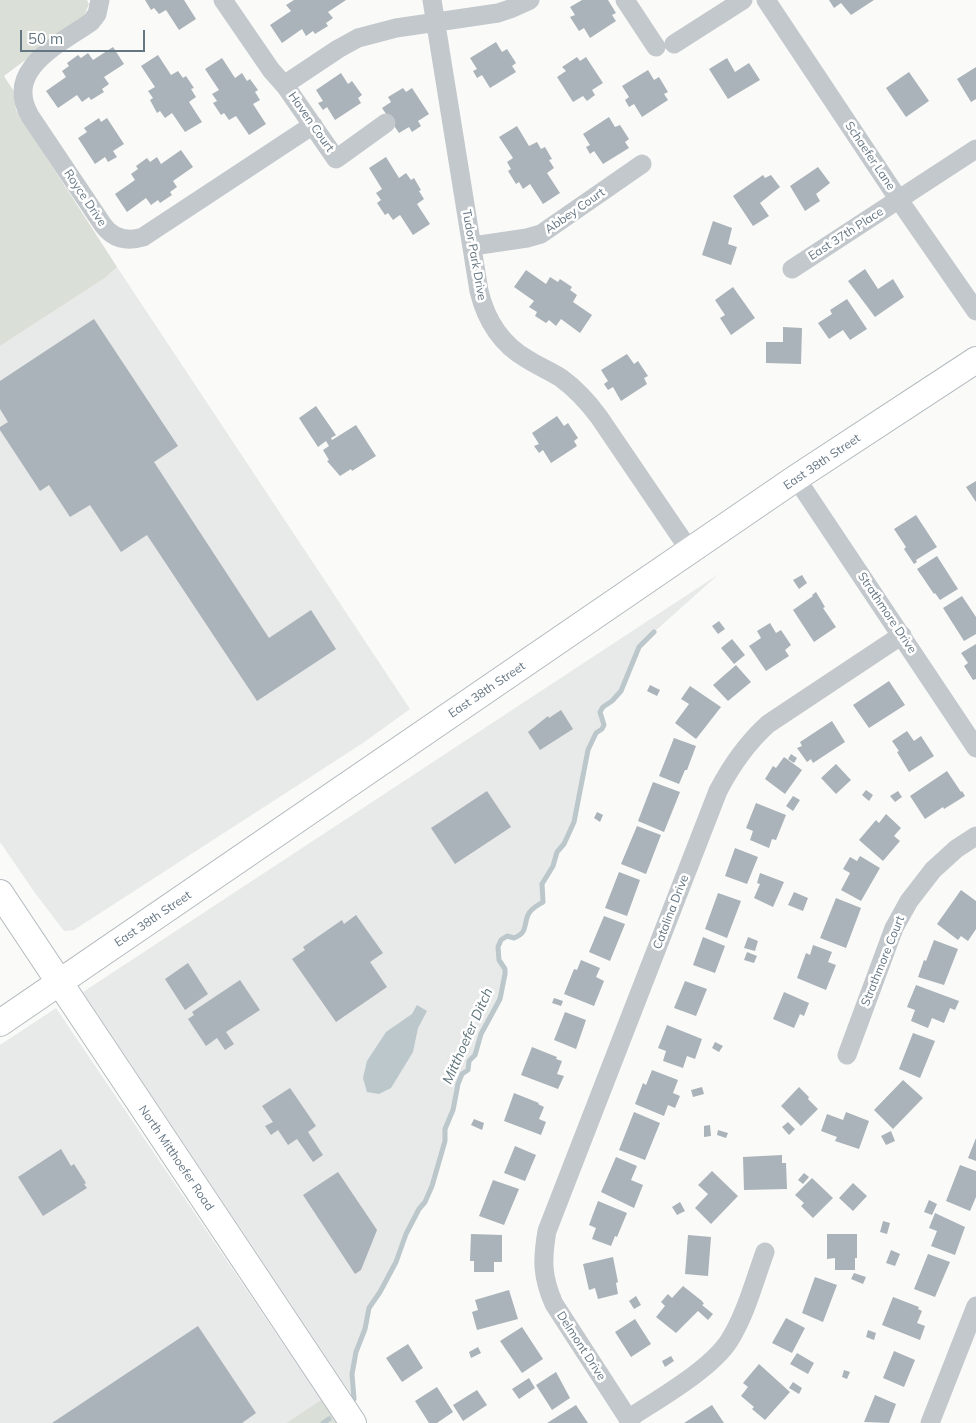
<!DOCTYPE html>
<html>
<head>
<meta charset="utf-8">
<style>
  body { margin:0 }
  #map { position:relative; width:976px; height:1423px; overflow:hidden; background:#fafaf8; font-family:Mulish,sans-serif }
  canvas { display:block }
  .scale { position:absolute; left:20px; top:30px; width:125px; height:22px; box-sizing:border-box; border:2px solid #657683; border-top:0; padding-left:6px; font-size:15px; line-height:18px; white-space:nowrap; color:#657683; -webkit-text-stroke:4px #fff; paint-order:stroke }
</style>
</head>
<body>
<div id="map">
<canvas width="976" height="1423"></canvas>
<div class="scale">50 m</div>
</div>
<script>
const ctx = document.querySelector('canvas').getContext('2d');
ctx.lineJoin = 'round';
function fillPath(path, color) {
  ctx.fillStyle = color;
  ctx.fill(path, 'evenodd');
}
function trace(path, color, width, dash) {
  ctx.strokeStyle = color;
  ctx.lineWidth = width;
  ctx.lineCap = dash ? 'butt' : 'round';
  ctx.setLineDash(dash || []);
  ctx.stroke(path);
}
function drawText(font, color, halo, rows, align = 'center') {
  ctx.font = font + ' Mulish,sans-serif';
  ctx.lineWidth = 5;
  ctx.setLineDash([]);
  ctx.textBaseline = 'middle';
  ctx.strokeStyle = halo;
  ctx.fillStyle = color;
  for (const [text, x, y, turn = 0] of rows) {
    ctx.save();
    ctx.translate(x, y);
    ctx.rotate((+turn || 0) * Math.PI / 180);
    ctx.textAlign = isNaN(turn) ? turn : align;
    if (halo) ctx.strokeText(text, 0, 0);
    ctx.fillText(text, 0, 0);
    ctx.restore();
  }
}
fillPath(new Path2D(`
  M117 267 410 709 363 743 74 930 64 931 35 893 0 842V346L105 278Z
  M719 574 654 632 639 647 621 691 612 701 604 707 601 712 604 725 602 729 596 733 588 750 574 822 564 844 557 853 553 866 542 884 543 902 532 909 528 914 526 927 520 935 514 938 507 936 501 940 498 947 499 960 505 969V974L500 999 481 1034 475 1055 469 1061 468 1070 462 1074 458 1084 453 1110 445 1129V1141L432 1186 425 1202 419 1209 407 1234 396 1262 380 1292 369 1308 365 1329 356 1352 352 1374 354 1399 83 992Z
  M56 1008 321 1400 286 1423H0V1045Z`), '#e8e9e9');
fillPath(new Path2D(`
  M0 0H87L89 4 84 16 4 76 13 90 16 110 117 267 105 278 0 346Z
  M321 1400 337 1423H286Z`), '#dadfd7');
fillPath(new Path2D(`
  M417 1005 427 1011 418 1028 413 1052 391 1088 379 1094 367 1092 363 1078 367 1061 386 1032 412 1014Z`), '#bbc7cb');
trace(new Path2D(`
  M354 1399 352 1374 356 1352 365 1329 369 1308 380 1292 396 1262 406 1234 419 1209 425 1202 432 1186 445 1141V1129L453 1110 458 1084 462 1074 468 1070 469 1061 475 1055 481 1034 500 999 505 974V969L499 960 498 947 501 940 507 936 514 938C528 932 523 927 528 915 530 909 538 905 543 902L542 884 553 866 557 852 564 844 574 822 588 750 596 733 602 729 604 725 600 712 603 707 612 701 621 691 639 647 654 632
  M323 1423 329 1419`), '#bbc7cb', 5);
fillPath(new Path2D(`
  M145 0H184L196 19 179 30 166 10 159 14 154 8 151 10Z
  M294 0H346L328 12 333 18 326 23 328 26 315 34 313 31 306 36 302 29 282 43 270 25 291 11 286 5Z
  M582 0H608L616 13 612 15 616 21 590 38 584 28 579 31 570 17 575 15 570 7Z
  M829 0H874L851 15 841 3 834 8Z
  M496 42 502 52 507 49 516 63 512 66 516 72 490 88 482 75 477 78 473 71 477 69 470 58Z
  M113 47 124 64 104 77 109 84 102 89 104 92 91 100 89 97 82 102 77 95 58 108 46 91 66 77 62 71 69 66 67 63 78 55 81 58 88 53 93 60Z
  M158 55 171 75 178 71 183 78 186 76 194 88 191 89 196 97 189 102 202 122 185 132 172 113 165 118 160 111 157 113 150 100 153 98 148 91 155 87 141 66Z
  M577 57 580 61 586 57 603 83 592 90 595 95 587 101 583 96 573 102 557 77 566 71 562 67Z
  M222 58 235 78 242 73 247 81 250 79 258 90 255 92 260 100 253 104 266 124 249 135 236 116 229 120 224 113 221 115 213 103 217 101 212 94 219 90 205 69Z
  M727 58 735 72 749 63 760 80 728 99 709 69Z
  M976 67V99L971 102 957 79Z
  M648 70 654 80 659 77 668 92 664 94 668 100 642 117 634 104 629 107 625 100 629 97 622 86Z
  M909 72 929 101 906 117 886 88Z
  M341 73 348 84 352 81 362 95 358 98 361 103 335 120 327 107 323 110 318 103 323 101 316 90Z
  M403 88 406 92 412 88 429 114 418 121 421 126 412 132 409 127 399 133 382 108 391 102 388 97Z
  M609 117 615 127 620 125 629 139 625 142 629 148 603 164 594 151 590 154 586 147 590 145 583 134Z
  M99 118 101 122 107 118 124 144 113 151 117 157 108 162 105 157 95 164 78 138 87 132 84 128Z
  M517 126 529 146 537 142 541 149 545 147 552 159 549 160 554 168 547 173 560 193 543 204 530 184 523 189 519 182 516 184 508 171 511 169 507 162 513 158 499 137Z
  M181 150 193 167 173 181 177 187 170 192 172 195 160 203 158 200 151 205 146 198 127 212 115 194 135 180 131 174 138 169 136 166 147 158 150 162 157 157 161 164Z
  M386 157 399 178 406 173 411 180 414 178 421 190 419 191 424 199 417 204 430 224 413 235 400 215 393 220 388 213 385 215 377 203 381 200 376 193 382 189 369 168Z
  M818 167 830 183 816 194 820 201 805 211 790 186Z
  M763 175 765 178 771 175 780 187 760 203 769 216 753 226 733 196Z
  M713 221 732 228 728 244 737 247 731 265 702 255Z
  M865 269 878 289 893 279 904 297 875 317 848 281Z
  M526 270 546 284 550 277 558 282 560 279 572 287 570 290 577 295 573 302 592 315 580 333 561 319 556 326 549 320 546 323 535 316 537 312 529 307 534 301 514 287Z
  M733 287 755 318 731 335 720 318 725 315 715 300Z
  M847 299 867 329 850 340 843 330 829 339 818 323 832 314 830 310Z
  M94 319 178 446 154 462 269 638 311 610 336 649 257 701 147 535 121 552 90 505 70 517 49 485 40 491 0 430V427L8 422 0 409V381Z
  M783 327 802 328 801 364 766 363V342H783Z
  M627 354 634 364 638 361 648 376 644 378 647 384 621 401 613 387 608 390 604 384 608 381 601 370Z
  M316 406 336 435 331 438 332 440 356 425 376 456 352 471 351 469 340 476 327 461 329 460 323 450 329 446 326 441 318 447 299 418Z
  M557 416 564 426 568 423 578 438 574 441 577 446 551 463 543 450 539 453 534 446 539 444 532 433Z
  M976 481V502L966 487Z
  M916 515 937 547 916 560 917 562 914 564 904 549 906 547 894 529Z
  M937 556 958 589 940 600 935 593 934 594 917 569Z
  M802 575 807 583 799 589 793 580Z
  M816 592 825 607 823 608 836 627 814 642 793 610 813 596 812 595Z
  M962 596 976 617V634L964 641 943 608Z
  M719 621 725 629 718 634 712 626Z
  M770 623 776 633 781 630 791 645 785 650 789 656 766 671 749 646 761 638 757 631Z
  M732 639 745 655 734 664 721 648Z
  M976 644V679L973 680 964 666 968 663 961 653Z
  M736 665 751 682 728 701 713 685Z
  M889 681 905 705 869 728 853 705Z
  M650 685 660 690 657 696 647 691Z
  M690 686 721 707 696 739 675 723 689 704 681 699Z
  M561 710 573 729 540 750 528 732 548 716 549 718Z
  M832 721 845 742 813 763 811 759 807 762 797 748 802 746 800 742Z
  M907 731 914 741 921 736 934 756 909 772 897 752 899 751 892 741Z
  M674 738 696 746 687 770H685L679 784 659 776Z
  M791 754 797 758 794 763 788 759Z
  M784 757 802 770 785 794 765 779 773 766 776 768Z
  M836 764 851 780 836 794 821 778Z
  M947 771 961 792 962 791 965 796 944 809 943 807 925 819 910 796Z
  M653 782 680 792 664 832 638 821Z
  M866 790 873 795 869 801 862 795Z
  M487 791 511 827 455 864 431 828Z
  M898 791 902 797 895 802 890 796Z
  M793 796 800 800 793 811 786 806Z
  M756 803 786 815 776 840 772 839 769 848 750 840 753 831 746 828Z
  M597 812 603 815 600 822 594 818Z
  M886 814 901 828 894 836 900 841 883 861 859 840 876 820 879 823Z
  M637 826 661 835 646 874 621 864Z
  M735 848 758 857 747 884 725 876Z
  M860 856 880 868 861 901 841 890 850 873 843 869 850 857 857 861Z
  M619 872 640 880 627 916 605 908Z
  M760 873 784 882 773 907 754 898 760 884 757 883Z
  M961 890 976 901V929L968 941 961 936 958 940 937 924Z
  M794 892 808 898 803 911 788 905Z
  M718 893 741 901 727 938 705 929Z
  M836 898 861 908 846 948 820 938Z
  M356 915 383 953 370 962 387 987 336 1022 292 959 305 950 303 947 342 920 344 924Z
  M604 916 625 924 610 961 589 952Z
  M703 937 725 946 715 973 693 965Z
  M748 937 758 941 755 951 744 948Z
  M934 940 958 949 944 985 918 977 924 960 926 961Z
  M813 945 832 952 828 962 836 965 826 990 797 978 806 953 810 955Z
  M747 952 757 956 754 963 744 960Z
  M581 960 600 968 596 977 604 981 594 1006 564 994 574 969 577 970Z
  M188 963 208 994 185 1010 165 979Z
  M240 980 260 1010 226 1032 234 1044 225 1050 217 1038 206 1046 188 1019 194 1015 192 1012Z
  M685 981 707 989 696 1016 674 1008Z
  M916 985 959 1001 955 1010 950 1008 944 1023 932 1018 928 1028 911 1021 915 1010 907 1007Z
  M784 992 809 1003 804 1016 800 1014 794 1028 773 1019Z
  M554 998 563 1001 561 1006 552 1003Z
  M565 1012 586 1020 576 1049 554 1040Z
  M667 1025 702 1039 695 1059 687 1056 683 1068 663 1061 666 1051 658 1048Z
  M913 1033 935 1041 920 1078 899 1069Z
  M715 1042 723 1046 719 1052 712 1048Z
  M532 1047 557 1057 556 1059 562 1061 557 1074 564 1076 558 1089 521 1075Z
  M652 1070 678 1080 673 1093 680 1096 675 1108 668 1105 664 1116 635 1104 643 1083 646 1085Z
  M903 1080 923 1098 893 1129 874 1110Z
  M702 1087 704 1094 693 1097 691 1090Z
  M799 1087 809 1097 808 1099 818 1109 801 1126 781 1106Z
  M290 1088 316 1126 308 1132 323 1155 313 1162 297 1139 288 1145 278 1130 271 1135 265 1126 273 1122 262 1106Z
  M514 1093 539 1103 538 1104 544 1107 539 1119 546 1122 541 1135 504 1121Z
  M634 1112 660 1123 645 1160 619 1150Z
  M846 1112 869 1121 859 1149 835 1141 837 1137 821 1131 827 1114 843 1120Z
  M474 1119 484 1123 482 1130 471 1125Z
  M788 1122 795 1129 789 1135 782 1127Z
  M710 1125 711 1136 704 1137V1126Z
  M718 1130 728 1133 726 1138 717 1135Z
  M891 1131 895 1141 886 1145 881 1136Z
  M976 1138V1161L968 1158Z
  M515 1146 536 1155 525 1181 504 1173Z
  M61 1149 71 1166 74 1164 86 1183 84 1184 87 1188 43 1216 18 1177Z
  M782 1155V1163H786L787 1189 744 1190 743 1157Z
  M616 1157 637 1166 631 1180 643 1185 634 1208 601 1192Z
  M960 1165 976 1171V1197L970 1211 946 1201Z
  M712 1171 738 1196 711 1224 695 1208 708 1194 698 1185Z
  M338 1172 377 1230 361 1270 355 1274 303 1195Z
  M804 1173 809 1177 803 1184 798 1180Z
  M812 1178 833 1198 813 1218 801 1206 804 1203 795 1195Z
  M493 1180 519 1189 504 1225 479 1216Z
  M853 1183 867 1196 853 1211 839 1198Z
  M929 1200 937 1204 932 1215 924 1212Z
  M598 1201 627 1213 617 1237 615 1236 611 1246 592 1239 596 1228 589 1225Z
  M680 1202 685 1211 677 1215 672 1207Z
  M935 1213 965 1227 955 1255 931 1246 937 1231 929 1228Z
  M883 1221 890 1223 887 1234 880 1232Z
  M471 1234 502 1235V1262H494V1272H474V1261H470Z
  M827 1234H857V1258H855V1270H835V1258L827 1259Z
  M688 1235 711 1237 708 1276 685 1274Z
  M891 1250 900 1254 895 1266 886 1263Z
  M928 1254 950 1262 935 1297 914 1289Z
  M613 1257 618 1282 616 1283 618 1294 598 1299 595 1288 589 1290 583 1264Z
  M854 1273 866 1277 863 1284 851 1279Z
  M815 1277 837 1285 823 1322 802 1313Z
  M683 1286 702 1301 704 1304 702 1305 713 1314 708 1320 698 1311 676 1333 656 1317 665 1306 661 1302 668 1294 672 1298Z
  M509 1290 518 1319 477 1330 472 1312 478 1310 475 1300Z
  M636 1296 641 1305 634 1309 629 1301Z
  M893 1297 919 1307 918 1309 922 1311 917 1323 925 1326 920 1340 882 1325Z
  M786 1318 805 1328 792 1353 772 1343Z
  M635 1319 651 1344 631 1357 615 1332Z
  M198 1326 256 1413 242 1423H52Z
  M522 1327 543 1359 522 1373 500 1341Z
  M868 1330 876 1333 874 1340 866 1337Z
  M408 1344 423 1368 402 1382 386 1358Z
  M478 1347 481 1353 471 1358 469 1352Z
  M894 1351 915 1360 904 1387 883 1378Z
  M797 1353 814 1363 808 1374 790 1364Z
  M671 1356 674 1361 665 1367 662 1361Z
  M759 1364 790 1392 765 1420 752 1409 754 1407 741 1396 748 1387 743 1383Z
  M844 1370 850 1372 847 1379 842 1377Z
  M556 1372 570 1398 552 1410 536 1385Z
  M529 1378 535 1388 519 1399 512 1389Z
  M793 1382 802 1388 799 1394 789 1388Z
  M437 1387 453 1412 437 1423H429L415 1401Z
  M477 1390 487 1405 463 1421 453 1405Z
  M875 1395 896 1404 889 1423 864 1422Z
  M576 1405 588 1423H547Z
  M712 1405 724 1423H684Z`), '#aab3b9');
const secondary = new Path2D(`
  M0 893 353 1423
  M0 1023 796 478 976 360`);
trace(secondary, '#b3babf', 28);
trace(new Path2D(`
  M100 0 97 14 91 22C60 44 3 69 30 116L103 225C113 239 127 242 143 237L313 125
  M223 0 271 70 286 87 336 159 386 123
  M432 0 479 291C486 320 501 344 527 359 538 366 550 371 561 378 576 389 588 402 599 417L690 551
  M625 0 656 47
  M766 0 899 200 976 311
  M674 44 743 0
  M284 85 338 49 358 38 396 28 498 13 510 9 530 0
  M473 246 527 238 541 234 642 164
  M792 269 976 149
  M796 478 976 748
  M847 1055 894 928 909 901 933 870 956 849 976 836
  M628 1419C658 1399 710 1370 729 1341 746 1314 754 1282 765 1252
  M631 1423 554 1304C542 1277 542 1260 547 1231L718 791C731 766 747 743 768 724L902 635
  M930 1423 976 1306`), '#c3c8cc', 19);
trace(secondary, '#fff', 26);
drawText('12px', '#657683', '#fff', [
  ["Haven Court",311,122,55],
  ["Schaefer Lane",870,156,56],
  ["Royce Drive",85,198,56],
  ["Abbey Court",575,211,-35],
  ["East 37th Place",846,234,-33],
  ["Tudor Park Drive",474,255,80],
  ["East 38th Street",822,462,-34],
  ["Strathmore Drive",887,613,56],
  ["East 38th Street",487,690,-34],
  ["Catalina Drive",671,912,-69],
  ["East 38th Street",153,919,-34],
  ["Strathmore Court",883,961,-68],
  ["North Mitthoefer Road",176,1158,56],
  ["Delmont Drive",581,1346,57]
]);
drawText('italic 14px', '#60757c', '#fff', [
  ["Mitthoefer Ditch",468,1036,-66]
]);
</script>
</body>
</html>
